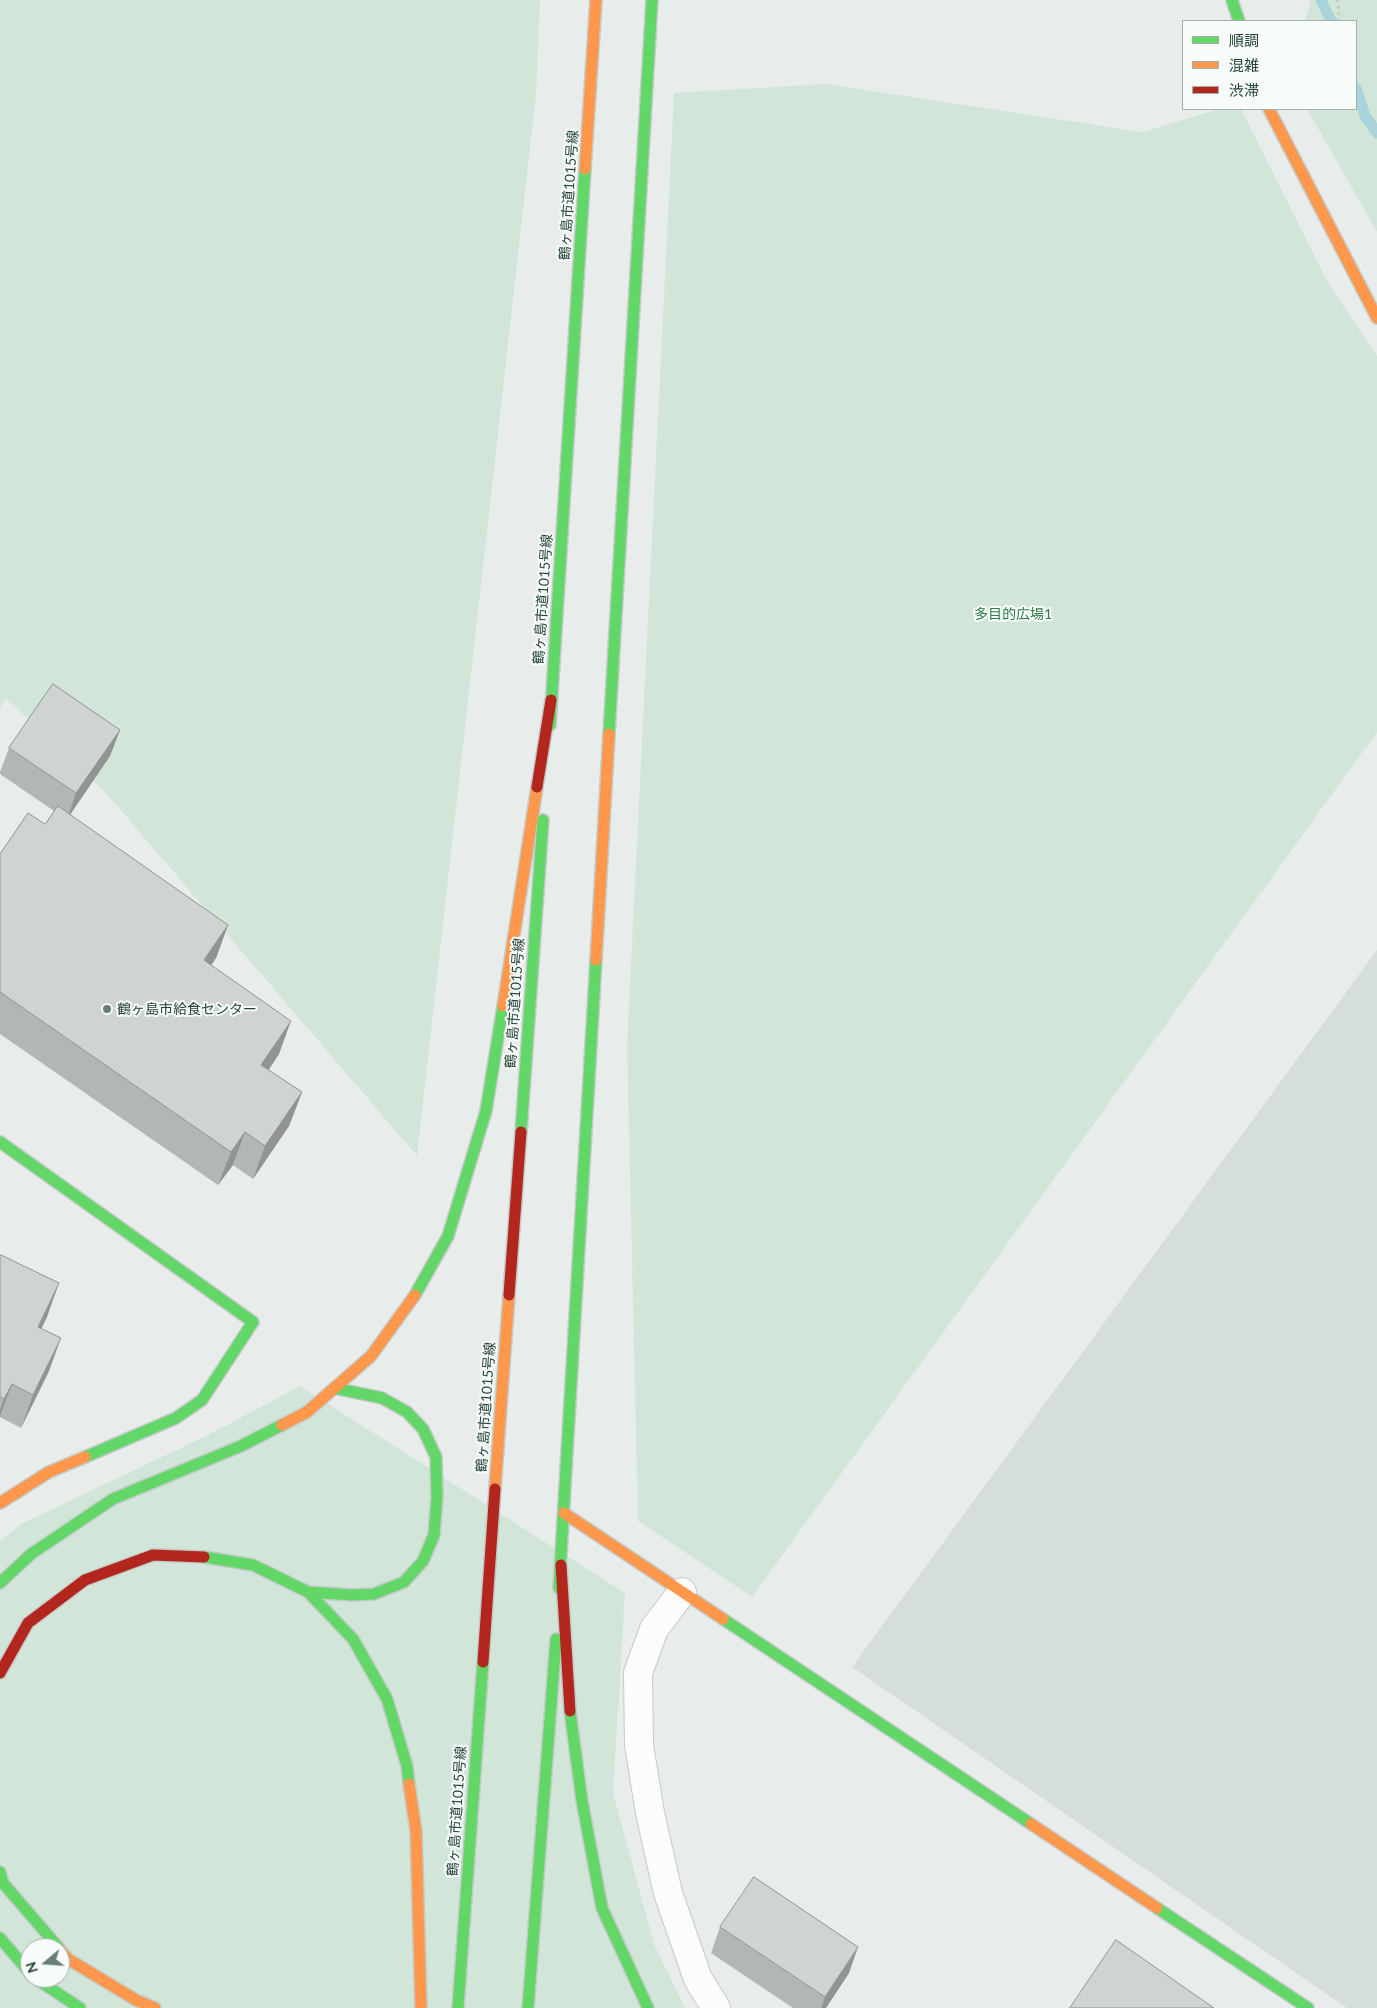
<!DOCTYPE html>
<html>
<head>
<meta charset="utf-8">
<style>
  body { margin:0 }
  #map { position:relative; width:1377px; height:2008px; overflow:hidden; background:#e8edeb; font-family:Lato,"Noto Sans JP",sans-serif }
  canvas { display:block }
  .legend { position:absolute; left:1182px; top:20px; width:175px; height:90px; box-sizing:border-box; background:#f7fbf9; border:1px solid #a3b1ad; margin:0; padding:6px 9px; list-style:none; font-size:15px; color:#24423a }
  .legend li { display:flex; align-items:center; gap:10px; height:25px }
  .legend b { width:25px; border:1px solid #a3b1ad }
  .north { position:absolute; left:20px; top:1938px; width:50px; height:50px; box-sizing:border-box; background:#f7fbf9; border:1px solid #a3b1ad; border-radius:50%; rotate:252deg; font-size:14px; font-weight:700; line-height:20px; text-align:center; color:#24423a }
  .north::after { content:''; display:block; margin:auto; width:18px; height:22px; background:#697e78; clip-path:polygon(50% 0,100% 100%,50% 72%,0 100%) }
</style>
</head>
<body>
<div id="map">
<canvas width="1377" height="2008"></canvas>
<ul class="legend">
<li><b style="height:6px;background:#63d668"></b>順調</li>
<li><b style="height:6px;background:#ff974d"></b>混雑</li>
<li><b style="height:6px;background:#b3261e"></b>渋滞</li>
</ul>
<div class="north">N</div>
</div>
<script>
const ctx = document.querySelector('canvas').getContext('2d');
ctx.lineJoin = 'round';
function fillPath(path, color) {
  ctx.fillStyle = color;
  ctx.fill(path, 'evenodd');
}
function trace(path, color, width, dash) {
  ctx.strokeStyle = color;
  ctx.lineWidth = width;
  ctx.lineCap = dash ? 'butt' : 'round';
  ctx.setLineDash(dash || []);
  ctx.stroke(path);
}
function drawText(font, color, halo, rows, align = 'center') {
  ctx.font = font + ' Lato,"Noto Sans JP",sans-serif';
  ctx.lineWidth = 4;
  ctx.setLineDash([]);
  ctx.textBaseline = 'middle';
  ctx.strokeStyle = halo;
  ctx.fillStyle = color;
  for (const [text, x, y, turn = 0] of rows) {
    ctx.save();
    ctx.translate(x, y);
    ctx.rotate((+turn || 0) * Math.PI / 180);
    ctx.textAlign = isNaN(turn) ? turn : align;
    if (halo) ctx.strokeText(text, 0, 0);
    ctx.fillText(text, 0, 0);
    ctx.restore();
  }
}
fillPath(new Path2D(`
  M1377 950V2008H1347L852 1667Z`), '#d6dedb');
fillPath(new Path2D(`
  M0 0H540L536 94 417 1156 105 792 6 698 0 708Z
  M1311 0H1377V232L1307 109H1356V21H1305Z
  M826 84 1142 132 1219 109H1241L1326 279 1377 356V732L752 1597 638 1521 627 1044 674 93Z
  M300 1386 625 1593 613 1793 654 1944 685 2008H0V1541L21 1524 208 1435ZM30 1948H60V1978H30Z`), '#d1e6d8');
trace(new Path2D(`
  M1321 0 1331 21
  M1356 88 1365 116 1377 133`), '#a9d4db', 11);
const street = new Path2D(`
  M682 1592 654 1629 638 1673 639 1745 650 1813 668 1893 698 1979 716 2008`);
const fast = new Path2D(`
  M1232 0 1239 21
  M550 725 585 169
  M609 734 652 0
  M521 1132 543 820
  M0 1142 253 1322 202 1400 176 1418 85 1457
  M415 1295 448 1236 486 1111 503 1006
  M204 1557 253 1565 308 1592 353 1639 387 1699 407 1766 409 1784
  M0 1583 31 1554 113 1499 241 1446 282 1425
  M559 1588 596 960
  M308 1592 352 1595 374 1594 404 1582 423 1561 434 1535 437 1497 436 1457 423 1429 407 1412 382 1398 334 1388
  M723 1619 1031 1824
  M570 1711 582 1801 602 1908 648 2008
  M0 1872 3 1883 59 1948
  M1157 1908 1308 2008
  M0 1938 30 1973
  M35 1978 80 2008
  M458 2008 483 1662
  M528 2008 556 1639`);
const slow = new Path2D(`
  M1269 109 1377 318
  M585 169 596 0
  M596 960 609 734
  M503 1006 537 787
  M282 1425 307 1412 371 1356 415 1295
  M495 1489 509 1295
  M0 1503 49 1472 85 1457
  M564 1513 723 1619
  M409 1784 416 1831 421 2008
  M1031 1824 1157 1908
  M60 1950 68 1959 136 2000 155 2008`);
const jam = new Path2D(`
  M537 787 551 700
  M509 1295 521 1132
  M561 1565 570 1711
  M483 1662 495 1489
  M0 1673 28 1623 85 1580 153 1555 204 1557`);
trace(street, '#c5cac8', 30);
trace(fast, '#c3cbc8', 14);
trace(slow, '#c3cbc8', 14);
trace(jam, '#c3cbc8', 14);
trace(new Path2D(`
  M1337 21 1339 12 1337 0`), '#c3ccca', 3, [2.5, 4]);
trace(street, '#fcfcfc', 28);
trace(fast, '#63d668', 11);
trace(slow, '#ff974d', 11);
trace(jam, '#b3261e', 11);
fillPath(new Path2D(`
  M120 730 110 756 70 815 228 925 216 958 211 965 279 1054 269 1070 302 1092 289 1126 253 1179 233 1165 218 1185 0 1034V854L45 824 54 811 0 774V772L9 748Z
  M0 1257 47 1317 41 1328 49 1371 21 1428 0 1417Z
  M720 1927 849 1973 826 2008H793L711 1953Z`), '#b2b6b5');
fillPath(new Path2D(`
  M120 730 110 756 67 819 76 793Z
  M228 925 216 958 192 994 204 960Z
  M291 1021 279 1054 249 1098 261 1065Z
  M302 1092 289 1126 253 1179 265 1146Z
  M245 1132 233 1165 218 1185 231 1152Z
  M59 1283 47 1317 26 1360 38 1327Z
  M61 1338 49 1371 21 1428 33 1395Z
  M12 1384 0 1416V1410L4 1399Z
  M858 1947 849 1973 826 2008H821L825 1997Z`), '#919493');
const building = new Path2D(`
  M53 684 120 730 76 793 9 748Z
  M58 806 228 925 204 960 291 1021 261 1065 302 1092 265 1146 245 1132 231 1152 0 992V854L28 813 45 824Z
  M1 1255 59 1283 38 1327 61 1338 33 1395 12 1384 4 1399 0 1397V1257Z
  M754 1877 858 1947 825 1997 720 1927Z
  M1116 1940 1214 2008H1070Z`);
fillPath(building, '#cfd4d2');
trace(building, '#919493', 1);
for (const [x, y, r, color] of [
  [107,1009,5,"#697e78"]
]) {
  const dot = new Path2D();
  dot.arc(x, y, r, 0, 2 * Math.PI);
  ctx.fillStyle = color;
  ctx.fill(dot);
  trace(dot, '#f7fbf9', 2);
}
drawText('14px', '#24423a', '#f7fbf9', [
  ["鶴ヶ島市道1015号線",569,195,-86],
  ["鶴ヶ島市道1015号線",543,599,-86],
  ["鶴ヶ島市道1015号線",515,1003,-86],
  ["鶴ヶ島市道1015号線",486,1407,-86],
  ["鶴ヶ島市道1015号線",457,1811,-86]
]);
drawText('14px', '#2d7a4b', '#f7fbf9', [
  ["多目的広場1",1013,614]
]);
drawText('14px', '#24423a', '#f7fbf9', [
  ["鶴ヶ島市給食センター",117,1009]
], 'left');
</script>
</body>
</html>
